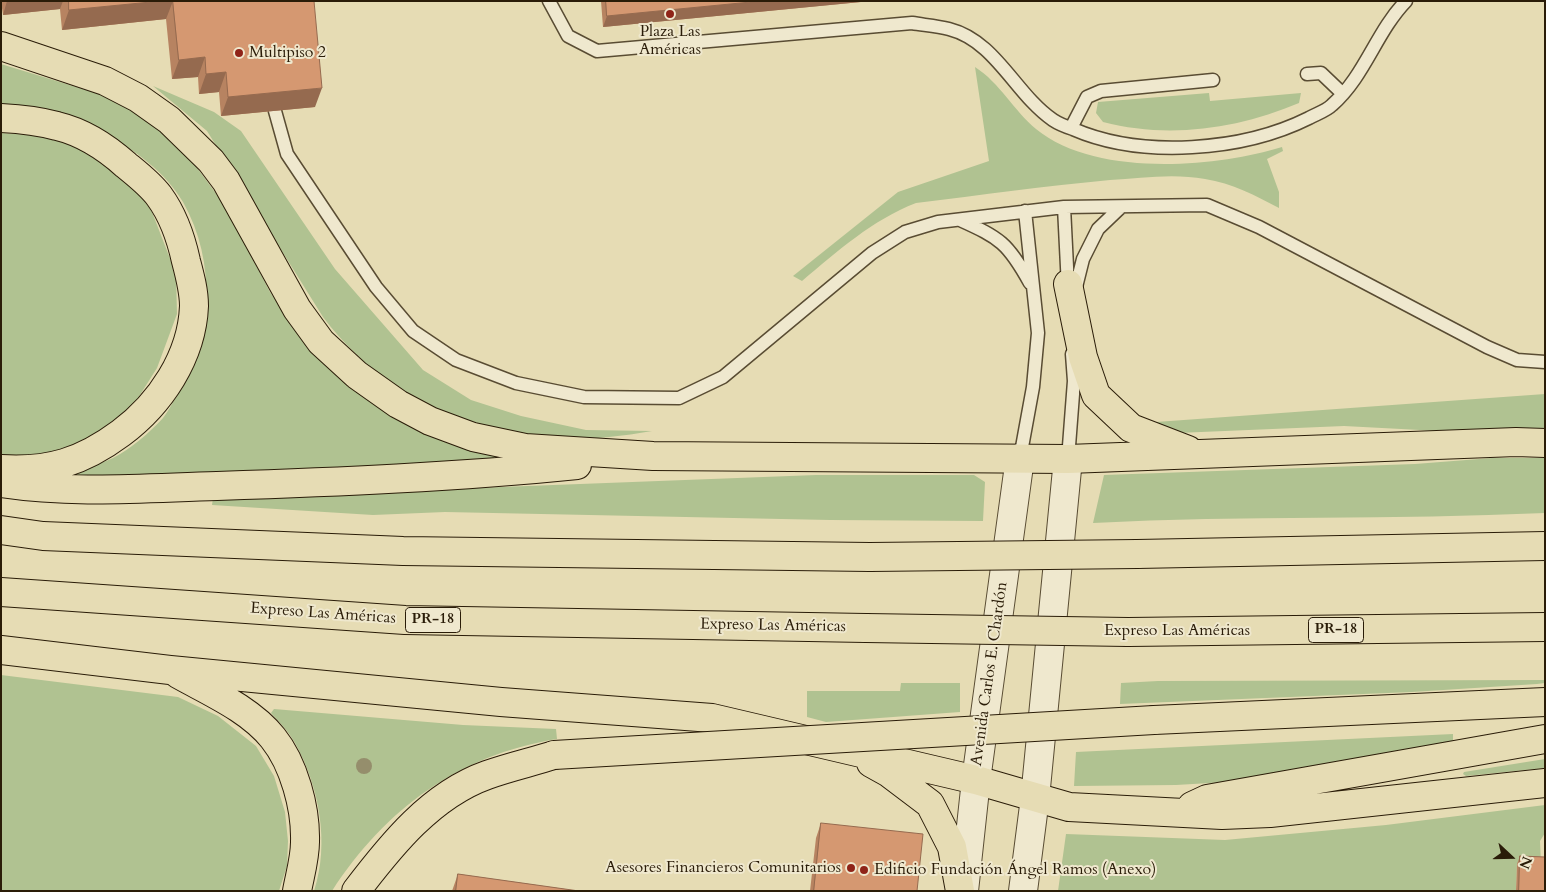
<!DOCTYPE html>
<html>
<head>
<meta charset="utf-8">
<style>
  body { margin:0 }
  #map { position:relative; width:1546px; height:892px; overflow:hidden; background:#e6dcb4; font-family:Cardo,serif }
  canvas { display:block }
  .frame { position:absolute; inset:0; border:2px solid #2a1c08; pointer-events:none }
  .north { position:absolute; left:1486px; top:832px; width:50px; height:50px; -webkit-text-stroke:4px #efe8ce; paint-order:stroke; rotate:111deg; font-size:14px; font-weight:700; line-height:20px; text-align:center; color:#2a1c08 }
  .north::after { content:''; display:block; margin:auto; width:18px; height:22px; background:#2a1c08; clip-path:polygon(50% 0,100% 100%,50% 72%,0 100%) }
</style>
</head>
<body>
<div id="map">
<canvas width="1546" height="892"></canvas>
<div class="frame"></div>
<div class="north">N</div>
</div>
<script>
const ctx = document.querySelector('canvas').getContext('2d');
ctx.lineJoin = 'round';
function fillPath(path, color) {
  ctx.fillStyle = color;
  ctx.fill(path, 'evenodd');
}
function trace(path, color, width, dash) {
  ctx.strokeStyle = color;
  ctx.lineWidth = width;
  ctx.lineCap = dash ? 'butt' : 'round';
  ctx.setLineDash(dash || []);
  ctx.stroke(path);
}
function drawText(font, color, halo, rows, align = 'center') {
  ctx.font = font + ' Cardo,serif';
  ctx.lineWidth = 4;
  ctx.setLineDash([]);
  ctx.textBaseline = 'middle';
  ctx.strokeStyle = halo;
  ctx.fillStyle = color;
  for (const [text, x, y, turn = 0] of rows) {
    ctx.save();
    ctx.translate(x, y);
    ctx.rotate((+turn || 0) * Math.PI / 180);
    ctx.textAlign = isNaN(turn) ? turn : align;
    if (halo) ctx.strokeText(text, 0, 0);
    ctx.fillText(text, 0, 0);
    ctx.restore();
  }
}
fillPath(new Path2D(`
  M1 64 96 93 135 110 171 139 192 161 226 207 270 292 305 344 339 374 502 457 506 463 68 478C80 468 98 465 113 458 131 449 149 433 163 418 168 412 172 403 177 396 213 339 217 262 183 202 166 173 136 151 107 135 98 130 85 129 75 127 50 121 26 115 1 109Z
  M975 67C1000 83 1014 111 1036 129 1094 177 1214 168 1282 147L1283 151 1267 159 1279 192V208C1256 196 1232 183 1205 179 1174 173 1141 178 1110 180 1045 186 981 195 916 203 872 220 838 251 802 281L793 276 898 192 989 161Z
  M153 86 214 112 241 131 335 269 423 370 471 400 521 416 586 430 652 431C606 439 559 443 512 435 501 433 490 428 480 425 415 405 364 371 323 317L207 131Z
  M1209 93 1210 101 1301 93 1299 103C1238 129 1168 139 1103 122L1096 113 1098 102Z
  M1 133 32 135 71 144 102 160 133 183 152 212 176 274 177 314 157 368 126 417 66 452 1 461Z
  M1545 394V428L1439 431 1344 426 1177 433 1142 423Z
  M1492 458H1545V513C1394 520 1244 515 1093 523L1104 475 1415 464Z
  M816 475H974L985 482 983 521 830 520 445 512 373 515 212 505 213 498Z
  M1 675 178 697 218 716 256 746 274 776 285 812 288 841 287 866 279 891H1Z
  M1545 680V683L1537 684 1412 692 1120 704 1121 683 1158 681Z
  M901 683H960V712L826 722 807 717V691H900Z
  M274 709 463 725 556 729 557 739C459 755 386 808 332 891H314C330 843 319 786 295 743 289 732 279 722 271 713Z
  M1453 734V744L1244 781 1176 785 1074 786 1076 752Z
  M1545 759V768L1466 776 1463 774 1464 772Z
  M1545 805V833L1540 841 1541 864H1517L1516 891H1058L1066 834 1225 840 1386 825Z`), '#b0c291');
const service = new Path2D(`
  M549 1 568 36 597 51 912 23C924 25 937 26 949 29 996 41 1015 94 1053 120 1059 124 1067 127 1073 129 1142 159 1243 151 1309 118 1316 114 1326 111 1332 105 1365 76 1376 32 1406 1
  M1307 74 1321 73 1343 94
  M275 111 287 154 376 287 413 331 456 360 516 383 584 397 679 398 723 377 872 253 905 232 938 222 1064 207 1207 205 1259 227 1487 347 1517 360 1545 362
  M1071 128 1087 97 1101 91 1213 80
  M1064 207 1068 287
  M960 220C1000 238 1008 243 1030 283
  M1075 291 1083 259 1098 229 1121 207
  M1020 458 1033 387 1038 333 1025 211
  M1068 459 1074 381 1072 354`);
const tertiary = new Path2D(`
  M964 891 976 780 1020 458
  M1023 891 1035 798 1068 459`);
const motorway = new Path2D(`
  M1 46 105 81 138 98 169 120 211 161 226 181 297 309 321 342 357 375 398 404 430 421 473 437 525 448 653 456 1068 459 1516 442 1545 443
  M1 118C20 119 39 121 57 126 82 132 107 148 126 165 137 174 150 184 159 196 173 215 181 238 186 261 190 276 194 291 194 306 192 357 160 404 121 433 82 462 49 472 1 469
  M1068 284 1083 357 1096 395 1131 428 1188 450
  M1 483C73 494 144 488 217 486 337 482 457 477 577 465
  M1 530 43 536 403 551 870 557
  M1137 554 1545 546
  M1 592 405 620 866 628
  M1128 632 1545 627
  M1 650 170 670 501 702 712 718 976 780 1069 807 1222 815 1270 813 1545 783
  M178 674C210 692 250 709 273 738 294 764 306 808 305 842 305 858 300 875 297 891
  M1154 720 1545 702
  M871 763 889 773 930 804 952 847 960 891
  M1192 806 1207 799 1545 739
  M356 891C391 845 431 795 487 775 509 767 532 762 554 755`);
trace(service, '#594c33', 15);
trace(tertiary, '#594c33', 30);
trace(motorway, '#2a1c08', 30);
trace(service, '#efe8ce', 12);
trace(tertiary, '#efe8ce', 28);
trace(motorway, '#e6dcb4', 28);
const motorwayBridge = new Path2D(`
  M870 557 1137 554
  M866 628 1128 632
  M554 755 1154 720`);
trace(motorwayBridge, '#2a1c08', 30, []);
trace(motorwayBridge, '#e6dcb4', 28);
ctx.fillStyle = '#958e6c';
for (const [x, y] of [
  [364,766]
]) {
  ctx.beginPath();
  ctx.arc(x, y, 8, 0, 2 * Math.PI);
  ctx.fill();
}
fillPath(new Path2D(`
  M1 1H314L315 107 221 116 219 92 199 94 198 77 172 79 166 19 62 30 60 9 3 15Z
  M601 1H871L603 27Z
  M821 823 917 891H810L816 838Z
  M1520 856 1545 891H1516L1517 864Z
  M458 874 579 891H452Z`), '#b78361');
fillPath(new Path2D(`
  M7 1H63L60 9 3 15Z
  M161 1H173L166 19 62 30 69 10Z
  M761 1H871L603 27 607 16Z
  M205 57 198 77 172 79 179 60Z
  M226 72 219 92 199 94 206 74Z
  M322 88 315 107 221 116 228 97Z`), '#956a4f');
const building = new Path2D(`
  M69 1H161L69 10Z
  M173 1H314L322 88 228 97 226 72 206 74 205 57 179 60Z
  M606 1H761L607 16Z
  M821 823 923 834 917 891H814Z
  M1520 856 1545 857V891H1519Z
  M458 874 579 891H456Z`);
fillPath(building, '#d59871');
trace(building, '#956a4f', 1);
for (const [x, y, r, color] of [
  [670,14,5,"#8f2418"],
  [239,53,5,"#8f2418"],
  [851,868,5,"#8f2418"],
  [864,870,5,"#8f2418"]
]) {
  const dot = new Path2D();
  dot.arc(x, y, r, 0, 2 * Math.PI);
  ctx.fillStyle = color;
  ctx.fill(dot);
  trace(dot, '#efe8ce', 2);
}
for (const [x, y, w] of [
  [433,620,55],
  [1336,630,55]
]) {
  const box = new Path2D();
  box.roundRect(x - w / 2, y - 12.5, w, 25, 4);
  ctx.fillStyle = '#efe8ce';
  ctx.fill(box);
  trace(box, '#2a1c08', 1);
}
drawText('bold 15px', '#2a1c08', null, [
  ["PR-18",433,620],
  ["PR-18",1336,630]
]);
drawText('16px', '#2a1c08', '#efe8ce', [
  ["Plaza Las",670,32,"center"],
  ["Américas",670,50,"center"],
  ["Multipiso 2",249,53],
  ["Asesores Financieros Comunitarios",841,868,"right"],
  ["Edificio Fundación Ángel Ramos (Anexo)",874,870]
], 'left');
drawText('16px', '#2a1c08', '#efe8ce', [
  ["Expreso Las Américas",323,614,4],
  ["Expreso Las Américas",773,626,1],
  ["Expreso Las Américas",1177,631],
  ["Avenida Carlos E. Chardón",990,674,-82]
]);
</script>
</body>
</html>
